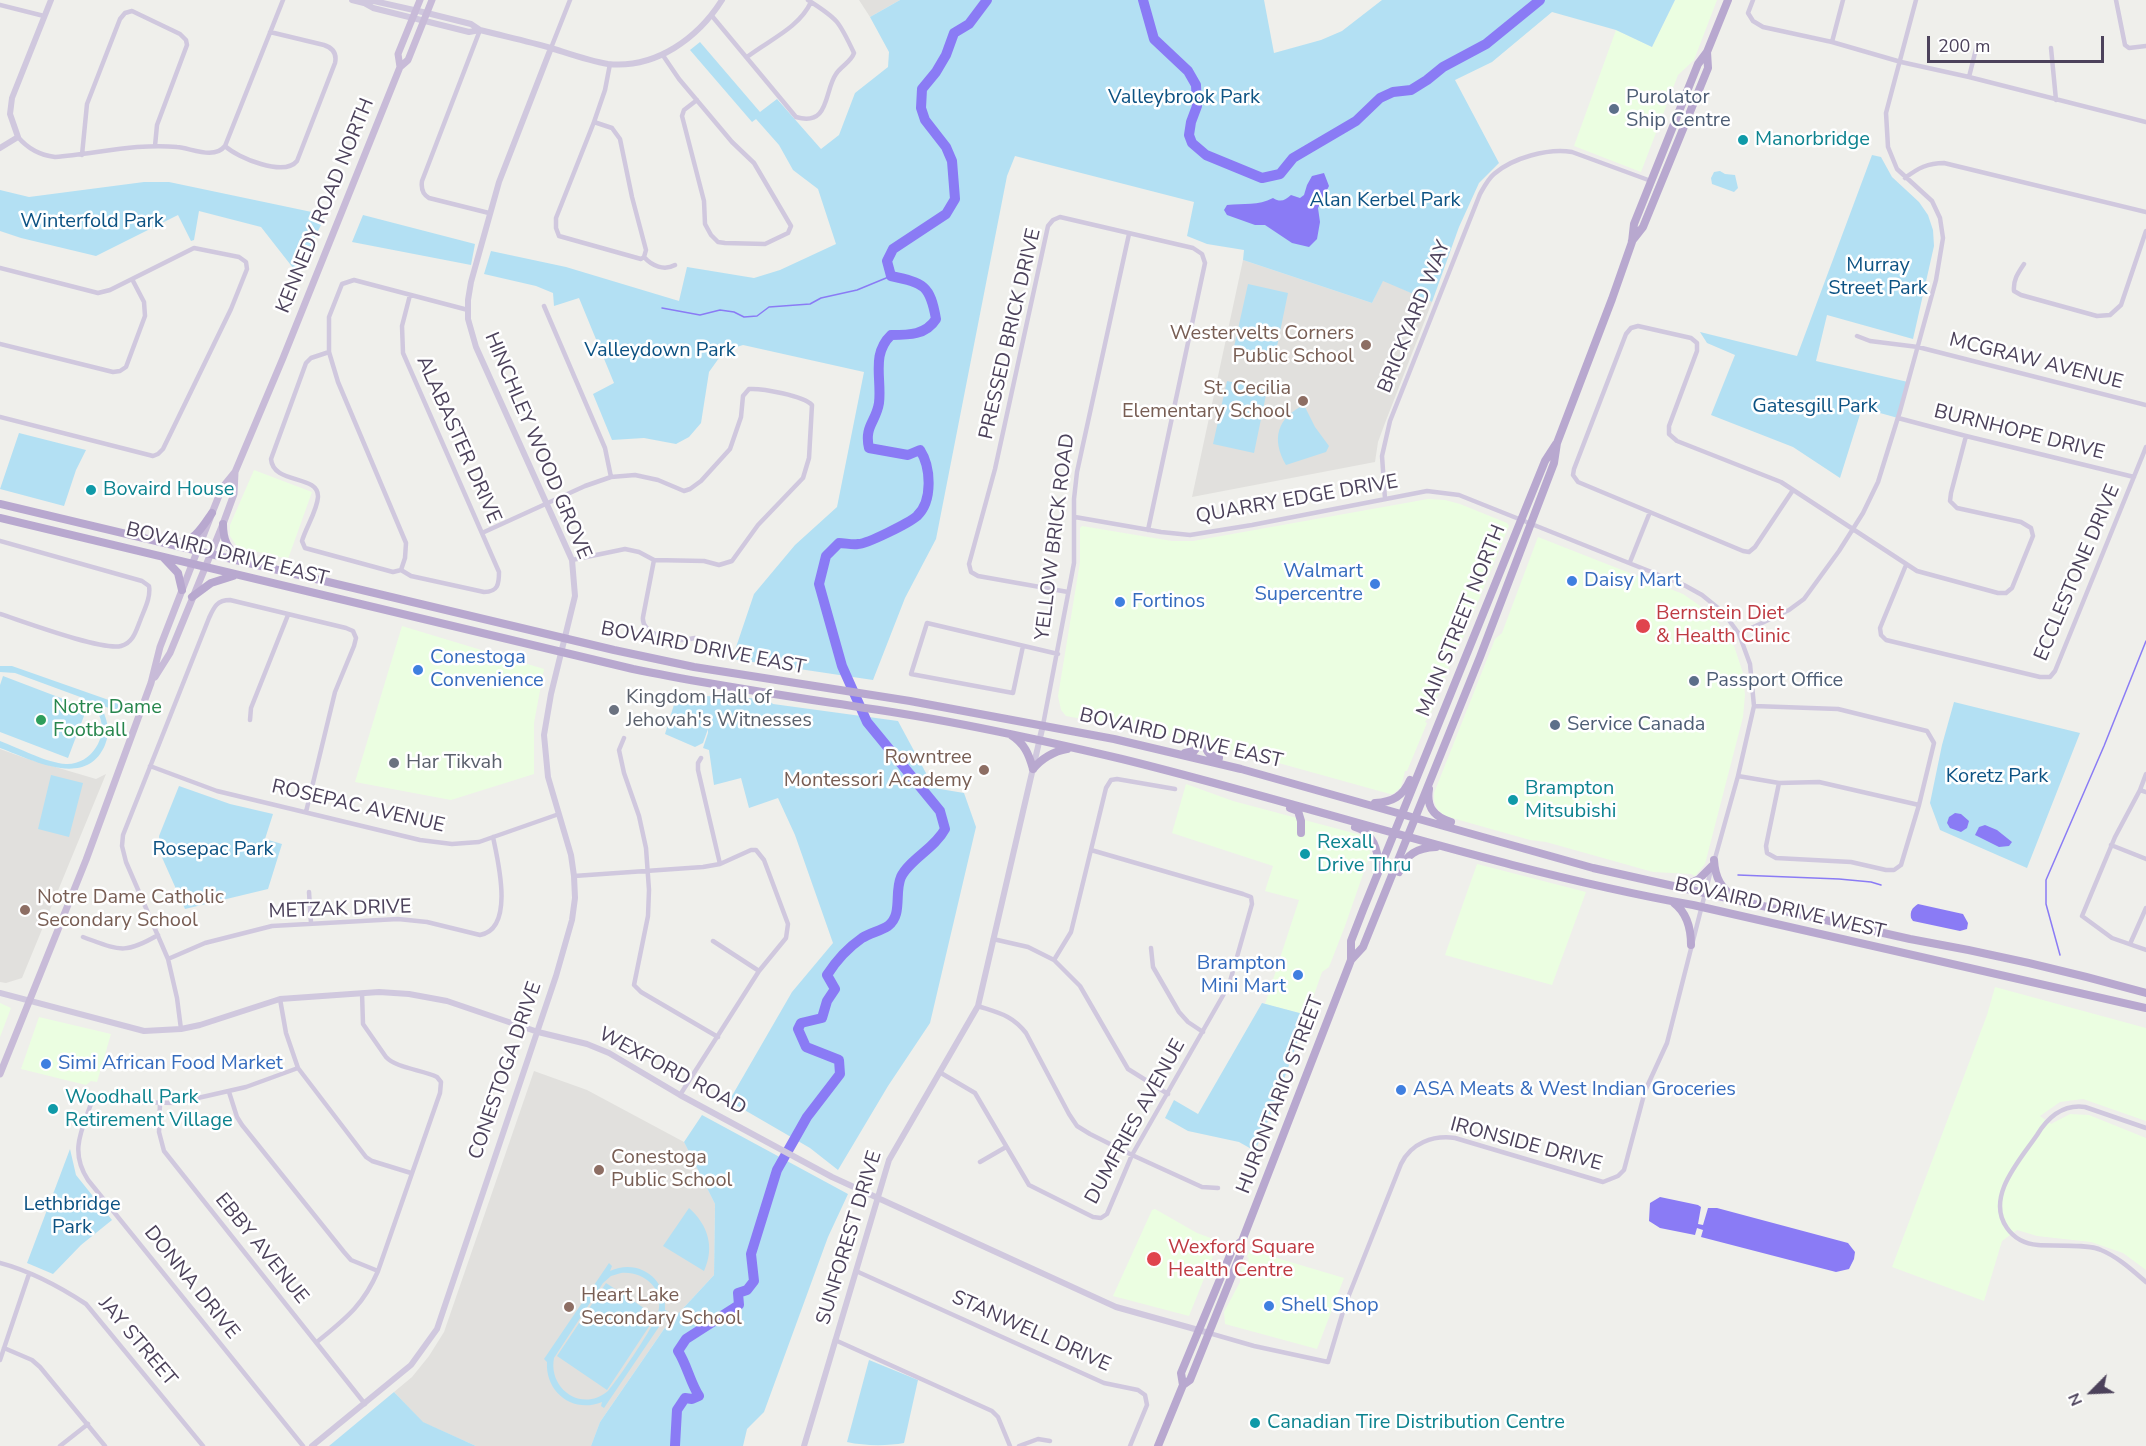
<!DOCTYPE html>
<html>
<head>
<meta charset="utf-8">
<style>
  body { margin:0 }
  #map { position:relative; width:2146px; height:1446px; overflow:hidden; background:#efefeb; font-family:"Nunito Sans",sans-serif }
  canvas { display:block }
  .north { position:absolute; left:2062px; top:1362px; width:60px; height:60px; -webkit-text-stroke:4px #fff; paint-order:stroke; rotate:246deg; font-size:16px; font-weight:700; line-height:24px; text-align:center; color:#4c425b }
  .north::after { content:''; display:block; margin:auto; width:21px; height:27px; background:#4c425b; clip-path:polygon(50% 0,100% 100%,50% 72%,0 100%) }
  .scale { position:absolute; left:1927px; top:36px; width:177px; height:27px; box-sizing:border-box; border:3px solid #4c425b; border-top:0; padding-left:8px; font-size:18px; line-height:21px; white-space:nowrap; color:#4c425b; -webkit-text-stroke:4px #fff; paint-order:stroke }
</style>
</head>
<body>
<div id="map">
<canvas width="2146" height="1446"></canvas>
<div class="north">N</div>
<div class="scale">200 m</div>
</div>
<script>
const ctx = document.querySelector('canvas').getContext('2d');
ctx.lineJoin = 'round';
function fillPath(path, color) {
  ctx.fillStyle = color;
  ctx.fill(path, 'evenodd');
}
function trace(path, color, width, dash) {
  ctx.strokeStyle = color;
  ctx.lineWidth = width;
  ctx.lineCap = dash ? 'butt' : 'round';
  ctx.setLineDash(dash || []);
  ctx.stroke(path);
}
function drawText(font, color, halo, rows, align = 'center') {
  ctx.font = font + ' "Nunito Sans",sans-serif';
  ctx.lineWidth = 5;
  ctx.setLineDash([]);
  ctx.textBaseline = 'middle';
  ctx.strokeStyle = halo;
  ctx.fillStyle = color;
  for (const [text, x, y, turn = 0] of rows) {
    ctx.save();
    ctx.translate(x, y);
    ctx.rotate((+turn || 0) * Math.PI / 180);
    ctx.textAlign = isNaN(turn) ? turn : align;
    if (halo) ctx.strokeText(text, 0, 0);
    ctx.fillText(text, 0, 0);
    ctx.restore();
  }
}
fillPath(new Path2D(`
  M1675 0H1717L1694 60 1678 75 1641 172 1574 146 1616 30 1652 47Z
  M254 470 312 492 288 559 241 548 236 545 230 536V525Z
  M1428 499 1445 500 1460 504 1507 523 1509 526 1464 636 1454 654 1431 713 1425 722 1427 723 1407 771H1405L1401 787 1393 794H1390L1221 747 1147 731 1066 716 1061 710 1058 696 1080 562V528L1082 526 1172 541H1193Z
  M1538 537 1683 594 1713 615 1734 646 1743 673 1745 695 1743 717 1705 864 1695 876 1691 874 1653 872 1546 842 1530 840 1445 816 1437 809 1434 801V793L1495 639 1502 633Z
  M402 626 544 669 534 723V774L451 800 355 782Z
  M1186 784 1233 801 1361 835 1369 844 1370 854 1345 926 1329 967 1322 972 1307 1015 1265 1004 1299 900 1265 891 1273 866 1172 833Z
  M1477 864 1586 892 1552 985 1445 955Z
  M1995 987 2146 1028V1121L2083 1099 2060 1102 2040 1116 2051 1124 2070 1114 2089 1115 2146 1138V1270L2123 1253 2091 1242 2037 1236 2017 1230 2002 1241 1984 1301 1892 1267 1987 1015Z
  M0 1003 11 1008 0 1037Z
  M39 1017 111 1034 97 1082 91 1081 86 1085 21 1069Z
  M1155 1209 1197 1233 1219 1241 1189 1316 1113 1296 1152 1210Z
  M1250 1250 1344 1278 1317 1349 1225 1324 1224 1312 1240 1282V1273L1245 1261 1247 1262 1249 1258 1247 1257Z`), '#ebfee1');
fillPath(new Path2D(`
  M859 0H900L870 17Z
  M1243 260 1372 303 1383 280 1432 302 1385 423 1378 442 1375 462 1192 497Z
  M0 749 25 758 96 779 106 774 22 978 6 983 0 982Z
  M534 1071 587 1090 684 1142 715 1204 714 1275 664 1329 600 1422 591 1446H476L422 1422 394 1392 412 1377 429 1356 444 1332Z`), '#e1e0dd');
fillPath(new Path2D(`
  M900 0H1264L1274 53 1321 40 1342 31 1382 0H1675L1652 47 1616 30 1552 12 1492 62 1455 80 1499 163 1479 183 1459 227 1432 302 1383 281 1372 303 1243 260 1244 250 1207 244 1187 236 1194 202 1015 156 1007 176 936 539 905 598 873 680 732 659 754 594 795 545 837 507 864 372 743 345 724 351 709 372 701 423 689 437 676 444 644 438 612 440 593 394 614 383 579 298 554 306 553 293 536 286 484 274 491 251 566 267 679 301 687 267 754 278 780 270 836 244 818 189 793 170 779 145 756 119 752 122 690 50 700 42 760 112 777 99 821 149 839 135 855 93 888 67 889 52 870 17Z
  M1872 155 1881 157 1892 177 1919 202 1928 215 1933 230 1934 246 1913 339 1827 315 1816 361 1908 382 1898 418 1862 408 1840 478 1793 447 1711 415 1735 355 1707 343 1700 332 1797 356Z
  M1720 171 1725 174 1735 175 1738 188 1734 192 1712 184 1711 178 1714 172Z
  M144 182H169L326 215 297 273 261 227 199 211 194 240 191 241 178 215 96 256 21 238 0 231V190L29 197Z
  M363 215 475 244 471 265 352 242Z
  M1248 284 1288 293 1275 356 1234 347Z
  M1227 381 1267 390 1254 453 1213 444Z
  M1304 405 1315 427 1329 446 1326 452 1286 465C1271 439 1277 418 1304 405Z
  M19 433 86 450 76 470 64 506 0 489Z
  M0 666H12L123 705 121 712 100 705C107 718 111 731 105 745 86 790 31 759 0 748V741C19 748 47 763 66 764 91 765 109 737 99 715 95 707 89 703 83 698L15 673 0 672Z
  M3 676 87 708 68 758 0 732V685Z
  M705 696 767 699 773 704 898 721 934 788 964 793 976 827 930 1023 888 1086 838 1170 810 1148 729 1101 792 992 833 943 795 835 778 798 749 808 741 778 714 785 709 750 703 748 708 733V729L703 743 695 747 665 734 676 698 705 703Z
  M1954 702 2080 733 2027 868 1940 830 1930 803 1942 745Z
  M51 775 83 783 69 837 38 829Z
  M179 786 230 804 273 814 265 839 282 844 268 889 185 909 160 853 159 836Z
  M1262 1003 1307 1015 1274 1107 1255 1151 1239 1142 1188 1131 1165 1118 1174 1100 1198 1114Z
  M702 1115 848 1194 828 1237 764 1412 747 1429 743 1446H591L600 1422 664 1329 714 1275 715 1204 684 1142Z
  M70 1149 76 1175 112 1220 81 1245 53 1274 27 1263Z
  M689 1208C708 1225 715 1247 704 1271L663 1246Z
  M609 1263 612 1266 610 1271C638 1258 667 1278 665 1310L669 1312 604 1408 601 1406 602 1402C573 1414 545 1392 547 1362L544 1359ZM621 1273C644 1271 665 1289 658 1313 655 1325 617 1381 608 1391 582 1413 548 1389 554 1358L603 1283 611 1276Z
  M606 1283 656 1316 607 1390 557 1356Z
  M869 1360 918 1380 904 1443C888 1446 864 1446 847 1442Z
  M394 1392 423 1422 476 1446H329Z`), '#b3e0f3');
fillPath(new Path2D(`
  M1324 173 1329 186 1318 208 1320 222 1317 239 1309 247 1292 243 1265 225H1255L1227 215 1224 210 1227 205C1244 203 1258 206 1273 198 1281 203 1285 200 1291 195L1300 198 1304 195 1307 185 1312 176Z
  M1955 813 1961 814 1969 821 1967 828 1961 832 1950 828 1947 823 1949 817Z
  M1985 825 1997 830 2012 842 2009 846 1999 847 1975 835 1979 827Z
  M1918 904 1963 914 1968 923 1967 929 1960 931 1913 921 1911 918C1910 911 1912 908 1918 904Z
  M1660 1197 1698 1205 1701 1207 1698 1224 1703 1225 1708 1208H1717L1848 1243 1855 1252 1854 1259 1849 1269 1836 1272 1701 1237 1703 1230 1697 1228 1695 1235 1660 1228 1649 1221 1650 1203Z`), '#8a7bf5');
trace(new Path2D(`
  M662 308 700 315 720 310 734 312 744 317 757 316 769 307 810 304 821 298 857 290 891 276
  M1738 875 1839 879 1871 882 1881 885
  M2060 955 2046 904V880L2104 746 2146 641`), '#8a7bf5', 1.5);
trace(new Path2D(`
  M1143 0 1154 39 1188 71 1196 85 1197 106 1191 122 1189 135 1192 143 1206 155 1262 178 1280 174 1293 158 1356 121 1380 98 1393 92 1411 90 1427 80 1443 67 1486 44 1540 0
  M675 1446 677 1410 685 1398 692 1399 699 1396C690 1382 687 1365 678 1351L686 1339 739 1305 738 1293 747 1290 754 1281 751 1254 777 1170 807 1117 840 1074 839 1060 806 1047 798 1029 801 1023 822 1018 827 1001 835 989 827 975C836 961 849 947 862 938 870 933 880 931 888 926 903 915 894 893 901 877 909 860 935 848 945 829L940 811 867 722 842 666 819 584 826 556 839 543C845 543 852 545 858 544 867 544 909 523 917 516 933 501 931 467 920 450L908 455 869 448C864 426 876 422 879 403 882 379 871 354 891 335 909 335 926 335 936 319 930 285 924 283 891 276L887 261 893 249 946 214 955 199 952 161 946 147 925 120 921 108 922 89 936 72 946 55 954 33 969 24 987 0`), '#8a7bf5', 10);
trace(new Path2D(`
  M1753 0 1748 13 1753 21 1763 27 1832 42 1901 62 1969 77 2146 122
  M2116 0 2125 45 2129 48 2146 46
  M0 5 44 16
  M712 16 796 117C830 127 824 91 836 74 841 66 851 62 854 53 839 21 838 19 808 0
  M480 30 422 181C421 188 422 194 429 198L489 213
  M1832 42 1843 0
  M551 48 570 0
  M2051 48 2056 100
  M662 54 679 79 732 142 754 163 791 226 788 233 765 244 725 243 718 242 711 235 705 224 704 201 682 116 684 110 697 100
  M747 57C769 40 799 28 811 2
  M1969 77 1977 45
  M594 122 612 128 620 139 632 197 646 250 644 257 641 259 559 236 556 228V218L594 122 605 90 610 64
  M18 137C28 149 39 155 55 157 95 154 137 143 177 147 191 148 214 160 225 146L283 0
  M225 146C238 158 284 177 297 161L335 63C337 54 333 48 324 45L270 32
  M82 155 87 104 120 19 125 13 132 11 180 34 186 40 187 45 157 125 155 146
  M1905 178C1918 168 1928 163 1944 163L2146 212
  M644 257C652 266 664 271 675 265
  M2024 264C2018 273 2013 280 2014 291L2021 295 2097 316 2110 315 2121 305 2146 231
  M0 268 98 293 110 290 194 248 239 257 246 262 247 269 231 309 163 449 158 454 153 456 0 417
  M544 306 605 448 611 477
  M1857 336 1870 341 1918 347 2146 405
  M0 344 113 372 120 371 126 367 145 316 144 302 132 279
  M329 352 311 358 306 363 271 459C273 485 319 474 318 497 317 511 306 527 302 541L305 548 393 572 401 570
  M1898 418 1966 436 2134 477
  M1793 490 1755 547 1749 552 1743 551 1578 482 1573 475 1574 469 1626 334 1631 328 1638 326 1691 338 1697 343V351L1669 426V434L1677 441 1781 482 1917 571 1998 593H2006L2012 588 2033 536 2031 528 2021 522 1957 508 1950 501 1951 493 1966 436
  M1385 499 1382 456 1390 421 1480 194C1484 187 1488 179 1494 174 1512 158 1548 148 1572 152L1651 181
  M1075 517 1161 532 1190 535 1252 525 1427 491 1459 495 1684 585 1702 595 1723 612 1739 634 1750 664 1754 706 1738 776 1714 862
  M482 533 585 486 611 477 635 475 658 480 684 491 690 489 701 481 730 449 741 417 743 396 749 389C762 388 804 396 812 405L809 458 803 478 758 525 732 561 719 565 704 561 654 560 639 552 625 549 572 560
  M0 541 142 581 149 586C151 598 144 610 140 621 136 631 133 643 121 646 102 651 22 621 0 614
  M654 560 643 617C641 633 668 640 680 640 685 640 690 639 695 638
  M1630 562 1650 512
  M1906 565 1880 628 1881 635 1886 640 2040 677H2050L2055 671 2146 447
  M401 570 405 558 406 543 338 382 329 352V317L342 284 354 280 468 310
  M401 570 411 576 484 592C498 592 499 584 499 572L403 353 402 326 410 295
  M1068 592 978 576 971 572 969 564 995 469 1048 226 1053 220 1060 217 1193 248 1202 254 1205 263 1148 530
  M1739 634 1789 610 1804 599 1839 551 1863 513 1878 482 1900 411 1936 280 1943 238 1940 218 1932 201 1897 169 1888 147 1886 113 1916 0
  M1023 646 1013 693 911 674 927 623 1058 654
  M250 720 251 708 288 615
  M1043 725 1074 563V499L1077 472 1129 234
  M624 738 619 750 624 773 639 816 646 848 649 890 648 916 634 985 641 992 718 1037
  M701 758 698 763V770L720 864
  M150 766 217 791 420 840 452 844 479 842 559 814
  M2146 774 2140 790 2146 792
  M1738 776 1779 783 1819 782 1919 805 1934 743 1927 731 1838 709 1754 706
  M1779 783 1766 846 1767 853 1776 858 1851 862 1886 870H1894L1901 865 1919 805
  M2140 790 2115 837 2082 916 2112 938 2146 950
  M2111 845 2146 859
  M574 876 703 867 720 864 751 850H756L764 860 788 924 786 938 759 971 680 1095
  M309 892 311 923
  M83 937C119 950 124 955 158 935
  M993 939 1028 947 1054 960 1080 986 1128 1069 1168 1094
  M713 941 759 971
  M2130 944 2146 908
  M1151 948 1153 967 1179 1012 1188 1022 1203 1032
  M168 959 205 943 272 926 398 919 427 922 480 935C515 929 498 861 493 837
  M1054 960 1071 932 1106 788 1111 780 1117 779 1175 789
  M280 999 286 1033 298 1068 366 1157 372 1161 411 1173
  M978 1006C999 1013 1012 1015 1026 1033L1069 1114 1077 1126 1090 1134 1132 1155 1202 1187 1218 1188
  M181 1029 177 998 168 959 126 862 122 846 123 835 209 618C214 607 217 600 230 600L346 628 353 631 356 638 354 646 335 692 306 812
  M298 1068 246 1087 176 1103 128 1102 101 1097 92 1101C82 1130 69 1151 88 1180L303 1446
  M941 1073 975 1093 1029 1185 1093 1217 1101 1218 1107 1214 1132 1155 1229 985 1252 904 1251 897 1243 894 1091 850
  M229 1092 237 1117 242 1125 344 1252 351 1260 378 1271
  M160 1103 159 1132 164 1151 365 1404
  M2146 1128 2085 1107C2063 1104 2048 1117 2037 1135 2020 1160 1985 1197 2007 1228 2014 1238 2025 1244 2038 1245 2052 1246 2090 1244 2101 1250 2118 1257 2132 1270 2146 1282
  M980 1162 1006 1147
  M0 1263C30 1271 60 1287 86 1304L203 1446
  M856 1271 1104 1383 1138 1390 1145 1395 1147 1405 1130 1446
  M1209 1333 1254 1346 1328 1362 1345 1305 1401 1164C1411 1143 1433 1135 1455 1138L1603 1182 1618 1176 1624 1170 1645 1091 1667 1043 1711 870
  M835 1340 992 1411 998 1417 1010 1446
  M317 1342C345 1319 363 1306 378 1271L440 1093 441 1082 437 1077C423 1070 396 1068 386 1057L363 1024 362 993
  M4 1348 32 1360 40 1367 105 1446
  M0 1360 29 1274
  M60 1446 88 1424
  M1019 1446 1038 1439 1050 1441`), '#d0c8de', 4.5);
trace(new Path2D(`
  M352 0 364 3 373 8 469 32 480 30
  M364 3 374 1 427 13 471 24 480 30C503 36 527 41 551 48 570 54 589 61 608 64 656 69 698 38 722 0
  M0 148 18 137 10 114 12 98 51 0
  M0 993 144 1031 181 1029 200 1025 280 999 379 992 409 994 447 1001 538 1032 587 1044 609 1053 680 1095 832 1177 1116 1307 1209 1333
  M312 1446 411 1365 437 1329 556 976 572 920 575 898 574 876 571 855 548 777 544 735 551 694 575 596 572 560 476 347 468 319V300L471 282 499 182 551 48
  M804 1446 889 1160 978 1006 1043 725`), '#d0c8de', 6);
trace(new Path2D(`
  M400 67 398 54 420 0
  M155 677 170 653 223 524 234 494 235 472
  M0 1074 86 860 151 683 160 647 212 513 222 488 235 472 283 358 400 67 408 60 432 0`), '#c8bbd8', 7);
trace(new Path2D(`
  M1632 241 1643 227 1708 68 1707 52
  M0 504 614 650 694 667 910 701 1114 739 1241 769 1593 868 1910 939C1990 953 2068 971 2146 993
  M0 518 633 669C710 685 787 696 865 708 951 720 1037 739 1122 759 1313 806 1499 870 1693 905L2146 1008
  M223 524C223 539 227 550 240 557
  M176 542C194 543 203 526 212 513
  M163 557 178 573 182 590
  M192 597 211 583 233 576
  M1011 735C1024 743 1029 754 1033 769
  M1204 738C1205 750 1208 756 1219 758
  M1185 753 1194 751 1204 738
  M1033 769C1041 759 1054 751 1067 749
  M1429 789C1426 807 1434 817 1451 822
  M1375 803C1393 802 1403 796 1410 780
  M1290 808 1298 811 1301 821V833
  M1355 827C1373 832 1379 851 1378 868
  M1714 860C1715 878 1721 888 1736 899
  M1399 872C1406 854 1417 848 1436 847
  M1680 888 1699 879 1712 866
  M1674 903C1687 913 1691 928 1691 945
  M1351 960 1363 947 1480 657 1554 463 1557 443 1612 299 1632 242 1634 224 1698 64 1707 52 1728 0
  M1183 1385 1190 1380 1241 1253 1242 1241 1351 960V941L1363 910 1545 461 1556 444
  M1158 1446 1183 1385 1181 1373 1233 1248 1242 1241`), '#b8a8cf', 8);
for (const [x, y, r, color] of [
  [1614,109,6,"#5c6f8a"],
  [1743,140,6,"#0f9aa8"],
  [1366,345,6,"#8d6e63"],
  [1303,401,6,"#8d6e63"],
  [91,490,6,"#0f9aa8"],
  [1572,581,6,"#3f7fe0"],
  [1375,584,6,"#3f7fe0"],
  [1120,602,6,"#3f7fe0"],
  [1643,626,8,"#e0444e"],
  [418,670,6,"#3f7fe0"],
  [1694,681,6,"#5c6f8a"],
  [614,710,6,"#6b7280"],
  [41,720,6,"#2e9e5b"],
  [1555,725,6,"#5c6f8a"],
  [394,763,6,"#6b7280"],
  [984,770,6,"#8d6e63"],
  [1513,800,6,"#0f9aa8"],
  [1305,854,6,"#0f9aa8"],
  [25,910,6,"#8d6e63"],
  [1298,975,6,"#3f7fe0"],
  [46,1064,6,"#3f7fe0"],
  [1401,1090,6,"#3f7fe0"],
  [53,1109,6,"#0f9aa8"],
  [599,1170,6,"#8d6e63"],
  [1154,1259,8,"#e0444e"],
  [1269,1306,6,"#3f7fe0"],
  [569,1307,6,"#8d6e63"],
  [1255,1423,6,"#0f9aa8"]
]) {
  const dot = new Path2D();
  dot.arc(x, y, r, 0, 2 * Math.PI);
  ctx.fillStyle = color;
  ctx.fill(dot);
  trace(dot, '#fff', 2);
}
drawText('20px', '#0c5283', '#fff', [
  ["Valleybrook Park",1184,98],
  ["Alan Kerbel Park",1385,201],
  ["Winterfold Park",92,222],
  ["Murray",1878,266],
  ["Street Park",1878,289],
  ["Valleydown Park",660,351],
  ["Gatesgill Park",1815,407],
  ["Koretz Park",1997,777],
  ["Rosepac Park",213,850],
  ["Lethbridge",72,1205],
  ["Park",72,1228]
]);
drawText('20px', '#4e5e75', '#fff', [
  ["Purolator",1626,98],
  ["Ship Centre",1626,121],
  ["Passport Office",1706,681],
  ["Service Canada",1567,725]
], 'left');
drawText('20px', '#0d838f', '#fff', [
  ["Manorbridge",1755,140],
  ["Bovaird House",103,490],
  ["Brampton",1525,789],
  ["Mitsubishi",1525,812],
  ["Rexall",1317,843],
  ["Drive Thru",1317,866],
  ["Woodhall Park",65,1098],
  ["Retirement Village",65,1121],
  ["Canadian Tire Distribution Centre",1267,1423]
], 'left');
drawText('20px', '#4c425b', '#fff', [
  ["KENNEDY ROAD NORTH",326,206,-68],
  ["BRICKYARD WAY",1415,317,-68],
  ["PRESSED BRICK DRIVE",1011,334,-77],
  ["MCGRAW AVENUE",2036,362,14],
  ["BURNHOPE DRIVE",2019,433,14],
  ["ALABASTER DRIVE",458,440,66],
  ["HINCHLEY WOOD GROVE",537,446,67],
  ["QUARRY EDGE DRIVE",1297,500,-10],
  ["YELLOW BRICK ROAD",1056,537,-83],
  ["BOVAIRD DRIVE EAST",227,555,14],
  ["ECCLESTONE DRIVE",2078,573,-67],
  ["MAIN STREET NORTH",1462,621,-68],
  ["BOVAIRD DRIVE EAST",703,649,11],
  ["BOVAIRD DRIVE EAST",1181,739,13],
  ["ROSEPAC AVENUE",358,807,13],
  ["BOVAIRD DRIVE WEST",1780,909,13],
  ["METZAK DRIVE",340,910,-2],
  ["CONESTOGA DRIVE",506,1071,-71],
  ["WEXFORD ROAD",672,1072,28],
  ["HURONTARIO STREET",1281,1095,-69],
  ["DUMFRIES AVENUE",1136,1122,-61],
  ["IRONSIDE DRIVE",1526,1145,15],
  ["SUNFOREST DRIVE",850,1238,-73],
  ["EBBY AVENUE",261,1249,51],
  ["DONNA DRIVE",191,1283,51],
  ["STANWELL DRIVE",1031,1332,24],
  ["JAY STREET",137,1342,50]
]);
drawText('20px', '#785e54', '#fff', [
  ["Westervelts Corners",1354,334],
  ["Public School",1354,357],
  ["St. Cecilia",1291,389],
  ["Elementary School",1291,412],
  ["Rowntree",972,758],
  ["Montessori Academy",972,781],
  ["Notre Dame Catholic",37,898,"left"],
  ["Secondary School",37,921,"left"],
  ["Conestoga",611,1158,"left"],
  ["Public School",611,1181,"left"],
  ["Heart Lake",581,1296,"left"],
  ["Secondary School",581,1319,"left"]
], 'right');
drawText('20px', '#366cbe', '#fff', [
  ["Walmart",1363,572,"right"],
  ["Supercentre",1363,595,"right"],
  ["Daisy Mart",1584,581],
  ["Fortinos",1132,602],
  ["Conestoga",430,658],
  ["Convenience",430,681],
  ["Brampton",1286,964,"right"],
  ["Mini Mart",1286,987,"right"],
  ["Simi African Food Market",58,1064],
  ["ASA Meats & West Indian Groceries",1413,1090],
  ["Shell Shop",1281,1306]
], 'left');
drawText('20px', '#be3a42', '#fff', [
  ["Bernstein Diet",1656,614],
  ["& Health Clinic",1656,637],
  ["Wexford Square",1168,1248],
  ["Health Centre",1168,1271]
], 'left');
drawText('20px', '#5b616d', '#fff', [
  ["Kingdom Hall of",626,698],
  ["Jehovah's Witnesses",626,721],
  ["Har Tikvah",406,763]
], 'left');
drawText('20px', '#27864d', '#fff', [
  ["Notre Dame",53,708],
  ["Football",53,731]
], 'left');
</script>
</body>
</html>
